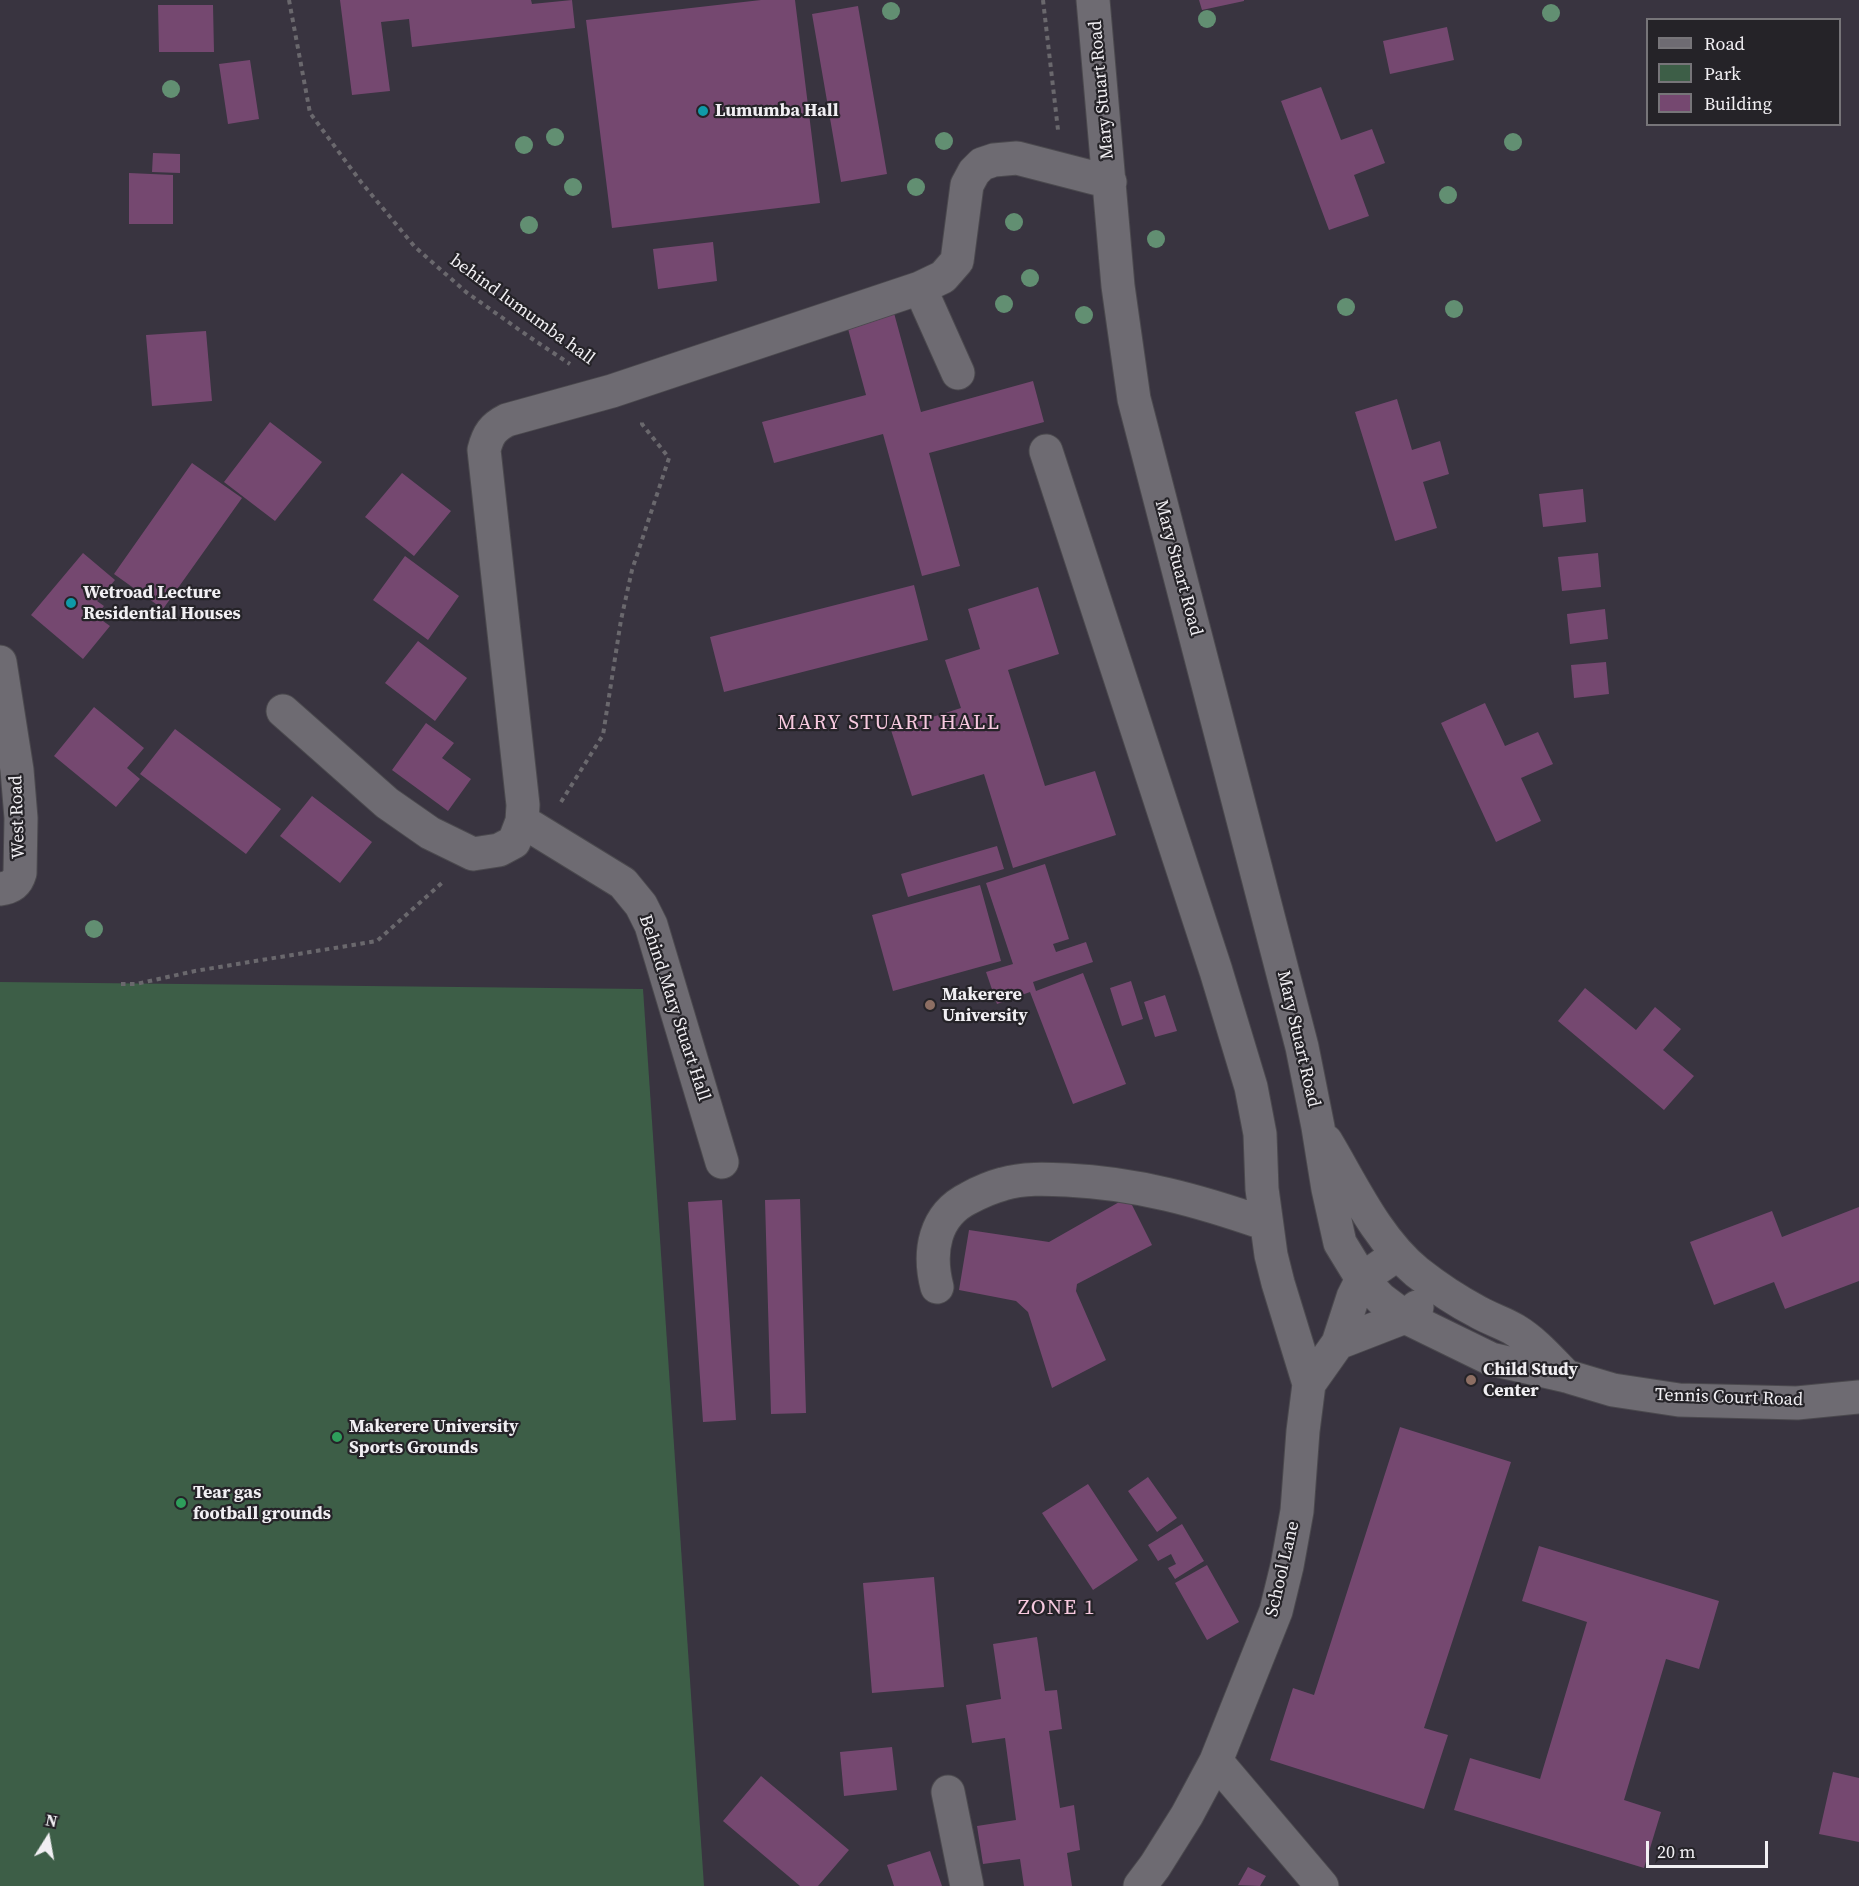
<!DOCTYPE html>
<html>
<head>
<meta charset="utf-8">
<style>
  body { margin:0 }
  #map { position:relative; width:1859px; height:1886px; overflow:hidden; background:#2f2d32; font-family:"Source Serif 4",serif }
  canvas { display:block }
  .legend { position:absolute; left:1646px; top:18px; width:195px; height:108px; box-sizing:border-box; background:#252328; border:2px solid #777579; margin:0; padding:8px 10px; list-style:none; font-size:18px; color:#f1eff3 }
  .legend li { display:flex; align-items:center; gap:12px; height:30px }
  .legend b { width:30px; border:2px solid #777579 }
  .north { position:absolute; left:18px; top:1808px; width:60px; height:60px; -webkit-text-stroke:4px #252328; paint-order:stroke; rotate:11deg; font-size:16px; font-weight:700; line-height:24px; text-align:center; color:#f1eff3 }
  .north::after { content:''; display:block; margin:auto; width:21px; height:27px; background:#f1eff3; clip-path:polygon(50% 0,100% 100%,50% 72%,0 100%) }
  .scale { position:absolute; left:1646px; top:1841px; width:122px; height:27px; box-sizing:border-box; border:3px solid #f1eff3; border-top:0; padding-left:8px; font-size:18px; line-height:21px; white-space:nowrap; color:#f1eff3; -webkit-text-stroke:4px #252328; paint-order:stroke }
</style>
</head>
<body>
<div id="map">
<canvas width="1859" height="1886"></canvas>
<ul class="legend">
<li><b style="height:8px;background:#6e6b72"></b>Road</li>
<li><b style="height:16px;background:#3d5e47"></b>Park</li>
<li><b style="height:16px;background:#754870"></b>Building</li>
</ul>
<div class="north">N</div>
<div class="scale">20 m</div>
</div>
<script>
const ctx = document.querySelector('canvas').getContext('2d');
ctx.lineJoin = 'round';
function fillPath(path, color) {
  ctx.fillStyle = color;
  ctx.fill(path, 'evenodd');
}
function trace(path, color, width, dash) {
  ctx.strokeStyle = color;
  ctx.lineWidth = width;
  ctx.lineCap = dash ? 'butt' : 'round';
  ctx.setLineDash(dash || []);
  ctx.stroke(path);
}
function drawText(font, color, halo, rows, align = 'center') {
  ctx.font = font + ' "Source Serif 4",serif';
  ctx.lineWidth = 4.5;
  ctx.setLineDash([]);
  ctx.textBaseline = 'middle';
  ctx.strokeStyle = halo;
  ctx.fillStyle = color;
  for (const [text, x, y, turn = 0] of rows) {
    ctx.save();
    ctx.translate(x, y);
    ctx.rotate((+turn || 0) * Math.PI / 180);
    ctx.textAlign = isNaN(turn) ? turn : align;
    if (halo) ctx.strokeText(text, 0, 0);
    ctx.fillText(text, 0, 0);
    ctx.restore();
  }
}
fillPath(new Path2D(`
  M0 0H1859V1886H0ZM1648 20H1840V124H1648Z`), '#393440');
fillPath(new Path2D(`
  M0 982 643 989 704 1886H0Z`), '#3d5e47');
fillPath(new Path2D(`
  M340 0H531L532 4 572 0 575 28 412 47 409 19 381 22 390 91 352 95Z
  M761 0H795L820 203 612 228 586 20Z
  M1199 0H1244V1L1202 10Z
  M158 5H213L214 52H159Z
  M858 6 887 174 841 182 812 14Z
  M1447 27 1454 60 1390 74 1383 41Z
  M250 60 259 119 228 124 219 64Z
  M1321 87 1341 140 1372 129 1385 163 1354 175 1369 216 1329 230 1281 101Z
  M153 153 180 154V173L152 172Z
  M129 173 173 175V224H129Z
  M713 242 717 281 658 289 653 249Z
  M894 313 921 412 1033 381 1044 422 929 453 960 566 922 576 883 434 774 463 762 422 866 395 847 325Z
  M206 331 212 401 152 406 146 335Z
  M1397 399 1412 450 1440 441 1449 474 1423 482 1437 528 1395 541 1355 412Z
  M270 422 322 462 275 521 224 482Z
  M192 463 242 498 163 609 114 574Z
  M402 473 451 511 414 556 365 517Z
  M1583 489 1586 522 1543 527 1539 494Z
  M83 553 115 580 97 601 104 606 96 616 110 626 83 659 31 615Z
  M1598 553 1601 587 1562 591 1558 557Z
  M405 556 459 596 428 640 373 600Z
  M914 585 928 640 724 692 710 637Z
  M1038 587 1059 654 1008 670 1045 786 1095 771 1116 835 1013 868 984 774 912 796 891 730 961 708 945 660 980 649 968 609Z
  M1605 609 1608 639 1570 644 1567 614Z
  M418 641 467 678 435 721 385 683Z
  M1606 662 1609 694 1574 698 1571 665Z
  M1485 703 1505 746 1538 732 1553 764 1521 778 1541 821 1496 842 1441 723Z
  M94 707 144 748 127 768 140 779 116 807 54 756Z
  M426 723 454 743 442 758 471 779 448 811 392 770Z
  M175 729 281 809 246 854 140 774Z
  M312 796 372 842 340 883 280 836Z
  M997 846 1004 869 908 897 901 874Z
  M1045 864 1069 939 1053 944 1056 952 1086 942 1093 962 1033 982 1036 991 1083 973 1126 1084 1073 1104 1030 992 997 1004 986 972 1013 964 986 883Z
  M980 885 1001 961 893 991 872 915Z
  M1131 981 1143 1019 1122 1026 1110 988Z
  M1585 988 1636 1030 1655 1007 1681 1029 1663 1050 1694 1076 1664 1110 1558 1021Z
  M1165 995 1177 1031 1155 1037 1144 1002Z
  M1128 1197 1152 1245 1077 1284 1076 1291 1106 1360 1052 1388 1028 1312 1016 1301 959 1290 969 1230 1049 1242Z
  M800 1199 806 1413 771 1414 765 1200Z
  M722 1200 736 1420 703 1422 688 1202Z
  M1859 1207V1281L1785 1309 1774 1282 1714 1305 1690 1242 1772 1211 1782 1237Z
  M1400 1427 1511 1462 1424 1728 1448 1735 1424 1809 1270 1760 1293 1688 1314 1695Z
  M1148 1477 1177 1518 1157 1532 1128 1491Z
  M1088 1484 1138 1560 1093 1590 1042 1513Z
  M1182 1524 1204 1561 1175 1579 1168 1568 1176 1564 1171 1554 1158 1561 1148 1545Z
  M1539 1546 1719 1601 1699 1669 1666 1659 1624 1800 1661 1812 1644 1868 1454 1810 1470 1758 1540 1779 1587 1622 1522 1601Z
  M1207 1565 1239 1622 1207 1640 1175 1583Z
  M934 1577 944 1687 872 1693 863 1583Z
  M1037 1637 1045 1691 1057 1690 1062 1729 1049 1731 1060 1808 1074 1805 1080 1850 1067 1853 1072 1886H1024L1020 1859 983 1864 977 1826 1016 1820 1005 1738 972 1743 966 1705 1001 1699 993 1644Z
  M892 1747 897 1790 844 1796 840 1752Z
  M1833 1772 1859 1778V1842L1819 1834Z
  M761 1776 849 1850 818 1886H800L723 1821Z
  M930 1851 942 1886H894L887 1865Z
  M1248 1867 1266 1876 1260 1886 1238 1885Z`), '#754870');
const minor = new Path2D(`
  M1093 0 1118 286 1134 399 1302 1047 1318 1127 1328 1189 1340 1243 1362 1279 1381 1299 1405 1317 1491 1359 1566 1376 1613 1390 1679 1400 1797 1403 1859 1397
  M920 288 958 373
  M1046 451 1216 971 1251 1087 1260 1134 1262 1189 1271 1255 1278 1283 1309 1384
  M0 662 17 770 21 818 20 873C17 884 10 888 0 889
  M283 711 387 803 430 833 473 854 499 850 514 842 522 821 523 805 484 450C488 434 493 427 507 420L612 391 920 288 943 277 957 261 967 185 974 172 982 164 994 160 1017 158 1110 182
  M522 821 623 883 641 905 651 925 722 1162
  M1326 1141C1353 1186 1376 1238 1417 1272 1436 1287 1457 1301 1478 1312 1490 1319 1504 1323 1515 1330 1535 1342 1550 1360 1566 1376
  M937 1287C928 1252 934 1215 969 1198 980 1192 992 1187 1003 1184 1023 1178 1046 1179 1067 1180 1136 1183 1200 1201 1266 1224
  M1338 1343 1405 1317 1417 1307
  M1216 1761 1322 1886
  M948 1792 967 1886
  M1140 1886 1155 1866 1187 1815 1216 1761 1276 1611 1287 1566 1297 1511 1303 1431 1309 1384 1338 1343 1353 1297 1362 1279 1398 1254`);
trace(minor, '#4b494e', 35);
trace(new Path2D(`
  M289 0 310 113 361 182 415 247 466 292 528 336 570 364
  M1043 0 1058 130
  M561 802 603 735 621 620 632 570 669 458 642 424V419
  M121 984H136L195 971 377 941 444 881`), '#6a686d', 4, [4.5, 4.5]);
trace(minor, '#6e6b72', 33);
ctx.fillStyle = '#628f72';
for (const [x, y] of [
  [891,11],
  [1551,13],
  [1207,19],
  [171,89],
  [555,137],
  [944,141],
  [1513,142],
  [524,145],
  [573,187],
  [916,187],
  [1448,195],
  [1014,222],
  [529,225],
  [1156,239],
  [1030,278],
  [1004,304],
  [1346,307],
  [1454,309],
  [1084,315],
  [94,929]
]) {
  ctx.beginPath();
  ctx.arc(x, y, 9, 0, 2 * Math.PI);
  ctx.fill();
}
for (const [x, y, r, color] of [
  [703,111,6,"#0f9aa8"],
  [71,603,6,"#0f9aa8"],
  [930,1005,6,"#8d6e63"],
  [1471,1380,6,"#8d6e63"],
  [337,1437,6,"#2e9e5b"],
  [181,1503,6,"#2e9e5b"]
]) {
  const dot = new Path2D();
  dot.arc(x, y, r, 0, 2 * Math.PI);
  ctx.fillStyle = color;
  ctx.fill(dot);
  trace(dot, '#252328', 2);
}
drawText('18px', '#f1eff3', '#252328', [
  ["Mary Stuart Road",1102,90,-95],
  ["behind lumumba hall",522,310,36],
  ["Mary Stuart Road",1178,568,75],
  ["West Road",18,817,-92],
  ["Behind Mary Stuart Hall",674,1008,72],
  ["Mary Stuart Road",1298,1039,77],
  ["Tennis Court Road",1729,1398,2],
  ["School Lane",1283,1569,-77]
]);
drawText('bold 18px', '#f1eff3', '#252328', [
  ["Lumumba Hall",715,111],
  ["Wetroad Lecture",83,593],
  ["Residential Houses",83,614],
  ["Makerere",942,995],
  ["University",942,1016],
  ["Child Study",1483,1370],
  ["Center",1483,1391],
  ["Makerere University",349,1427],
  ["Sports Grounds",349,1448],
  ["Tear gas",193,1493],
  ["football grounds",193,1514]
], 'left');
ctx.letterSpacing = '1.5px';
drawText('21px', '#f7c9df', '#252328', [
  ["MARY STUART HALL",889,724],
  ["ZONE 1",1057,1609]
]);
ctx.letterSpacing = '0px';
</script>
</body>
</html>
